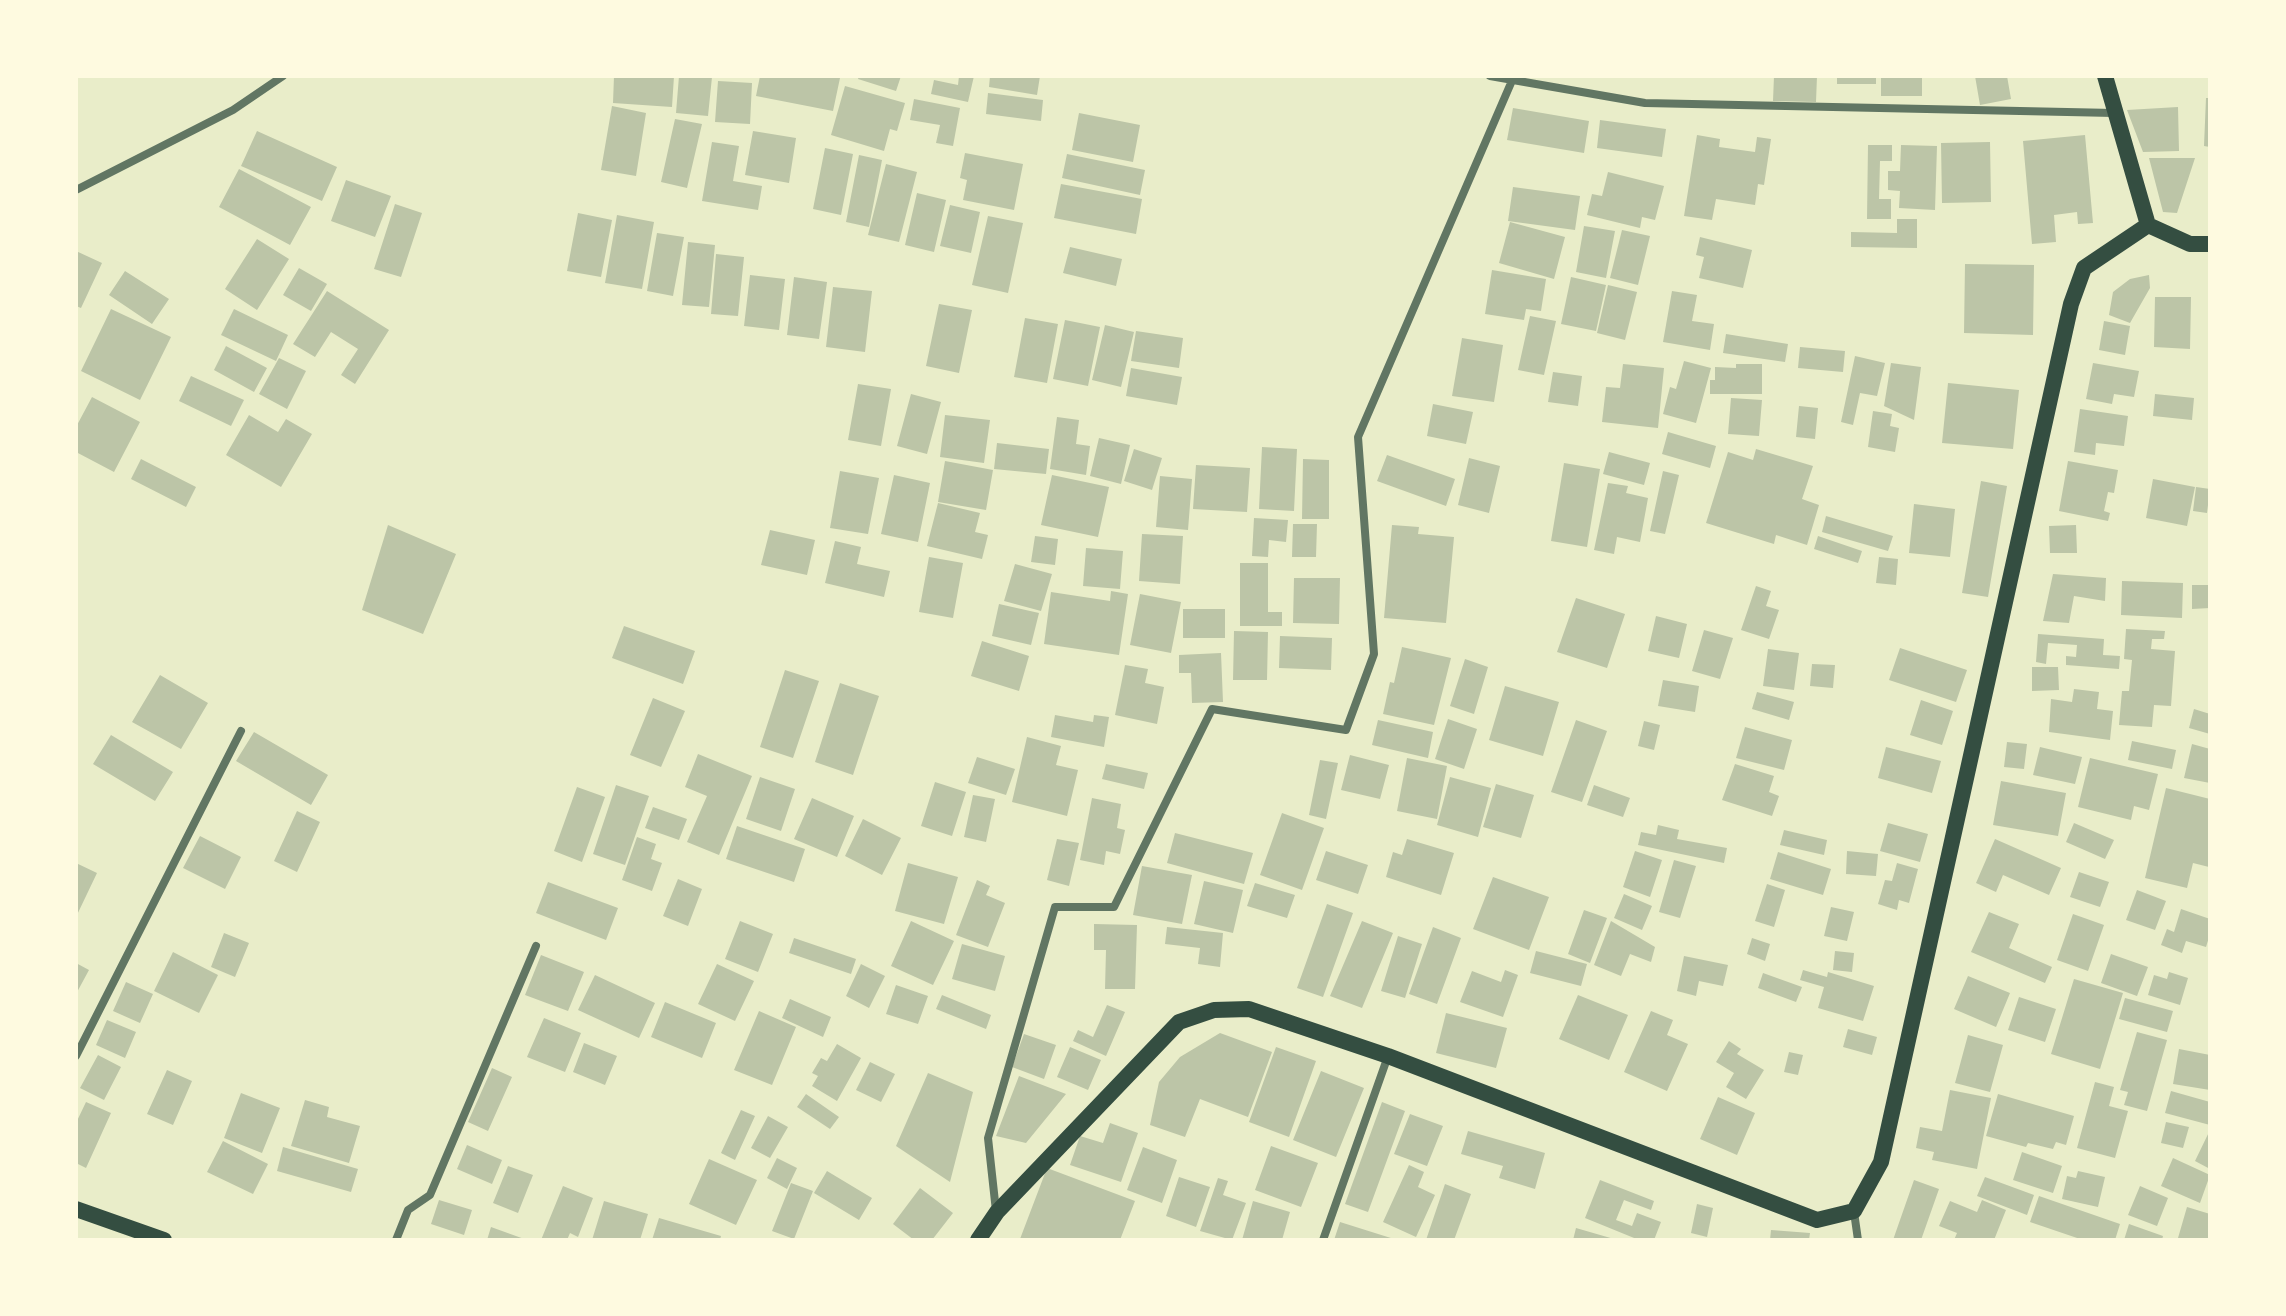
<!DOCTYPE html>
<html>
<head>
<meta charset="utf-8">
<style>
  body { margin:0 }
  #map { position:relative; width:2286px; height:1316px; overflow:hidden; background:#e9edc9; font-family:"Nunito Sans",sans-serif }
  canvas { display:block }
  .frame { position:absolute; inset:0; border:78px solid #fefae0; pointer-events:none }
</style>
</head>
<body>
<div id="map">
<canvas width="2286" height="1316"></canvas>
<div class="frame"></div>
</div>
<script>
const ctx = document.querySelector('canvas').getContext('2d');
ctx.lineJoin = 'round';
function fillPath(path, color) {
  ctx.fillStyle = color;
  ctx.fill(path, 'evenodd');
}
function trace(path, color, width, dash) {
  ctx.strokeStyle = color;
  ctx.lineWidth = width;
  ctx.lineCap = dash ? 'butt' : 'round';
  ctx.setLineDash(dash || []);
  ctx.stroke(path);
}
fillPath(new Path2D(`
  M614 76H674L672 107 613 103Z
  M679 76 712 77 708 116 676 113Z
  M760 76 840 78 833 111 756 96Z
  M859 76H901L896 91 858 79Z
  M959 76H974L968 102 931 94 934 80 958 85Z
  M990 76H1040L1037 95 989 87Z
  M1774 76H1817L1816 102 1773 101Z
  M1837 76H1876V84H1837Z
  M1881 76H1922V96H1881Z
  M1975 76H2007L2011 99 1980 105Z
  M718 81 752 83 750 124 715 122Z
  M845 86 905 103 897 131 890 129 884 151 831 135Z
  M988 93 1043 100 1041 121 986 114Z
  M2206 98H2210V147L2204 146Z
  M914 99 960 108 953 146 936 143 940 125 910 120Z
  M612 106 646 113 636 176 601 170Z
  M2178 107 2179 151 2143 152 2127 110Z
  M1513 108 1589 121 1584 153 1507 140Z
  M1079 113 1140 125 1133 162 1072 150Z
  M675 119 702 124 687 188 661 182Z
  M1600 120 1666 129 1662 157 1597 148Z
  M257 131 337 167 322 201 241 166Z
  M753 131 796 138 789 183 745 175Z
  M1697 135 1720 139 1719 147 1755 152 1757 137 1771 139 1764 185 1758 184 1755 205 1716 199 1712 220 1684 216Z
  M2085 135 2093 223 2078 224 2077 212 2054 215 2056 242 2032 244 2023 141Z
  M712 142 739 146 733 181 762 186 758 210 702 201Z
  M1990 142 1991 202 1942 203 1941 143Z
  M1868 145H1892V161H1880L1879 199H1891V219H1867Z
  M1901 145 1937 146 1935 210 1899 208 1900 191 1888 190V171H1900Z
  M825 148 853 154 841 215 813 209Z
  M965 153 1023 164 1014 210 963 200 967 180 960 178Z
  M1067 154 1145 170 1140 195 1062 178Z
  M859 155 882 160 869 227 846 222Z
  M2149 158H2195L2177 213 2163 212Z
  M886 164 917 172 899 242 868 235Z
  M239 169 311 207 290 245 219 207Z
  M1608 172 1664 186 1655 220 1642 217 1640 228 1587 215 1592 194 1602 196Z
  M346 180 391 196 375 237 331 221Z
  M1061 184 1142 199 1136 234 1054 218Z
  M1513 187 1580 196 1575 230 1508 221Z
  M917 193 946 200 934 252 905 245Z
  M395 204 422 213 401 277 374 269Z
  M950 205 980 212 971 253 940 246Z
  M578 213 612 220 601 277 567 271Z
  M617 215 654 222 642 289 605 283Z
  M988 216 1023 223 1008 293 972 285Z
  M1897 219H1917V248L1851 247V232L1897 233Z
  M1510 222 1565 237 1554 279 1499 263Z
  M1584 226 1615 231 1606 278 1576 272Z
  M1622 230 1650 236 1638 285 1610 278Z
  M657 233 684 237 673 296 647 291Z
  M1700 237 1752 250 1743 288 1699 278 1704 257 1696 255Z
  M257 239 289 259 257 310 225 289Z
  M688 242 715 245 709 307 682 305Z
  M1070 247 1122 259 1116 286 1063 273Z
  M76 251 102 263 81 308 76 306Z
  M716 254 744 257 738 316 711 314Z
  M1965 264 2034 265 2033 335 1964 333Z
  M299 268 327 284 311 311 283 295Z
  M1492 270 1546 279 1541 311 1526 309 1524 320 1485 314Z
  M125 271 169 299 152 324 109 295Z
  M750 275 785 279 779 330 744 326Z
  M2149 275 2150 288 2130 323 2109 315 2113 292 2130 279Z
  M794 277 827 282 819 339 787 335Z
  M1571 277 1606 285 1596 331 1561 324Z
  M1608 285 1637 292 1625 340 1597 333Z
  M833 287 872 291 865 352 826 347Z
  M327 291 389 330 355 384 341 375 358 349 331 332 315 357 293 344Z
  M1672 291 1697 295 1692 321 1714 324 1710 350 1663 342Z
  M2155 297H2191L2190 349 2154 347Z
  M939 304 972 310 959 373 926 366Z
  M111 309 171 337 140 400 81 371Z
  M234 309 288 335 276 361 221 335Z
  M1530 316 1556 321 1544 375 1518 370Z
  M1025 318 1058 324 1047 383 1014 377Z
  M1065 320 1100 327 1088 386 1053 379Z
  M2104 321 2130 326 2125 355 2099 350Z
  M1105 325 1134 332 1121 387 1092 380Z
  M1136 331 1183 338 1179 368 1131 361Z
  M1726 334 1788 344 1785 362 1723 353Z
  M1462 338 1503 345 1494 402 1452 396Z
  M226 346 267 368 254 392 214 370Z
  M1800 347 1845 351 1843 372 1798 368Z
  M1855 356 1885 363 1877 396 1860 393 1853 425 1841 422Z
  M279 358 306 371 287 409 259 394Z
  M1684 361 1711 368 1696 423 1663 414 1670 387 1676 389Z
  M1891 363 1921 367 1914 420 1884 406Z
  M2093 363 2139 371 2134 397 2114 394 2112 404 2086 399Z
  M1623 364 1664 368 1658 428 1602 422 1606 387 1620 388Z
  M1736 364H1762V394H1710V380H1715V367L1736 368Z
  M1131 368 1182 377 1177 405 1126 396Z
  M1553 372 1582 376 1578 406 1548 402Z
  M191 376 244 400 231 426 179 401Z
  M1948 383 2019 390 2013 449 1942 443Z
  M858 384 891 389 881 446 848 440Z
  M911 394 941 402 927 454 897 446Z
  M2155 394 2194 398 2192 420 2153 416Z
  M92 397 140 422 114 472 76 452V427Z
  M1731 398 1762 400 1759 436 1728 434Z
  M1433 404 1473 412 1466 444 1427 436Z
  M1799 406 1818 408 1815 439 1796 437Z
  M2080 409 2128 416 2124 446 2096 443 2095 455 2074 452Z
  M1873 411 1892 414 1890 426 1899 428 1895 452 1868 447Z
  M249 415 278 432 286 419 312 434 281 487 226 455Z
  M945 415 990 420 984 463 940 457Z
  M1057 417 1079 420 1076 444 1090 446 1086 475 1050 469Z
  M1668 432 1716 446 1710 468 1662 454Z
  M1099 438 1130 445 1121 484 1090 476Z
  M997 443 1049 449 1046 474 994 469Z
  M1262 447 1297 449 1294 511 1259 509Z
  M1134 449 1162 458 1152 490 1124 481Z
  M1756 449 1813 466 1802 499 1819 505 1807 545 1776 535 1774 544 1706 523 1728 452 1753 460Z
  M1609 452 1650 463 1644 485 1603 474Z
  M1387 455 1455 479 1446 506 1377 481Z
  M1469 458 1500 466 1489 513 1458 505Z
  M141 459 196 487 186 507 131 479Z
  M1303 459 1329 460V519H1302Z
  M945 461 993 470 986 510 938 502Z
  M2068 461 2118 470 2114 493 2108 492 2104 511 2110 513 2108 521 2059 511Z
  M1564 463 1600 469 1587 547 1551 541Z
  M1196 465 1250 468 1247 512 1193 509Z
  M840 471 879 478 868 534 830 528Z
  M1663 471 1679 475 1665 534 1650 531Z
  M894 475 930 483 918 542 881 534Z
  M1052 475 1109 487 1098 537 1041 525Z
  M1160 476 1192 479 1188 530 1156 527Z
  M2153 479 2195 487 2187 526 2146 518Z
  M1981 481 2007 486 1988 597 1962 593Z
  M1608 483 1628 486 1626 493 1648 498 1640 542 1617 537 1614 554 1594 550Z
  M2196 487 2210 489 2207 513 2193 511Z
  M938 503 980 513 975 532 988 535 982 559 927 546Z
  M1914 504 1955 509 1950 557 1909 553Z
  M1826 516 1893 536 1888 551 1822 532Z
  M1254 518 1288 520 1286 542 1269 540 1268 557 1252 556Z
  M1293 524H1317L1316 557H1292Z
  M388 525 456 554 423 634 362 610Z
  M1392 525 1419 527 1418 534 1454 537 1446 623 1384 618Z
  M2076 525 2077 553H2050L2049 526Z
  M770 530 815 540 807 575 761 565Z
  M1142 534 1183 536 1180 584 1139 581Z
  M1035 536 1058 539 1055 565 1031 562Z
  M1818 536 1862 551 1858 563 1814 549Z
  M835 541 861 547 857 564 890 571 884 597 825 583Z
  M1086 548 1123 551 1120 589 1083 586Z
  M929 557 963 563 953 618 919 612Z
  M1879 557 1898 559 1896 585 1876 583Z
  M1240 563H1268V612H1282V626H1240Z
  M1015 564 1052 574 1041 611 1004 601Z
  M2053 574 2106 578 2105 601 2074 596 2069 623 2043 621Z
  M1294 578H1340L1339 624 1293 623Z
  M2122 581 2183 583 2182 618 2121 615Z
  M2192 585H2210V608L2192 609Z
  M1756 586 1771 591 1766 606 1779 610 1769 639 1741 630Z
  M1111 591 1128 594 1119 655 1044 644 1051 592 1110 601Z
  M1140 594 1181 602 1171 653 1130 645Z
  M1576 598 1625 614 1607 668 1557 652Z
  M999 604 1039 613 1031 645 992 636Z
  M1183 609H1225V638H1183Z
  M1656 616 1687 624 1679 658 1648 651Z
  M624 626 695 651 683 684 612 658Z
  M2126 629 2165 631 2164 639H2152L2151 649 2175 651 2171 706 2154 705 2152 727 2119 725 2122 691H2129L2132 660 2124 659Z
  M1704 630 1733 638 1720 679 1692 671Z
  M1234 631 1268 632 1267 680H1233Z
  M2038 634 2104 639 2103 655 2120 656 2119 669 2066 665V656L2076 657 2077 645 2048 643 2046 664 2036 662Z
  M1280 636 1332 638 1331 670 1279 668Z
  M982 641 1029 656 1019 691 971 676Z
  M1402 647 1451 658 1434 725 1383 714 1390 682 1394 683Z
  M1900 648 1967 670 1956 702 1889 680Z
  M1768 649 1799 653 1794 690 1763 686Z
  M1221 653 1223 702 1192 703 1191 673H1179V655Z
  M1465 659 1488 667 1474 714 1450 706Z
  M1812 664 1835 665 1833 688 1810 686Z
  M1125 665 1148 669 1145 683 1164 687 1157 724 1115 715Z
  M2032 667H2058L2059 690 2032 691Z
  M785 670 819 681 793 758 760 747Z
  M160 675 208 703 181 749 132 722Z
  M1663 680 1699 686 1695 712 1658 706Z
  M840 683 879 696 853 775 815 762Z
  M1505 686 1559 702 1543 756 1489 740Z
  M2074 689 2099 692 2097 709 2113 711 2110 740 2049 732 2051 699 2072 702Z
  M1757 692 1794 702 1789 720 1752 709Z
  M653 698 685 711 661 767 630 755Z
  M1921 700 1953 711 1942 745 1910 735Z
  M2194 709 2210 714V734L2189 728Z
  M1055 715 1093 722 1094 715 1109 717 1104 747 1051 737Z
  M1448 719 1477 729 1464 769 1435 759Z
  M1378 720 1433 732 1428 758 1372 745Z
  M1576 720 1607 731 1582 802 1551 792Z
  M1644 721 1660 725 1654 750 1638 746Z
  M1745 727 1792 740 1784 770 1736 758Z
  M254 732 328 775 311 805 236 761Z
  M111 735 173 772 155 801 93 764Z
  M1027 737 1061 746 1056 765 1078 770 1067 816 1012 802Z
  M2132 741 2176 750 2172 769 2128 760Z
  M2007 742 2027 744 2024 769 2004 767Z
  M2192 744 2210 749V783L2184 778Z
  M1886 747 1941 761 1932 793 1878 778Z
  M2040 747 2082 757 2075 784 2033 775Z
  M698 754 752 776 719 855 687 842 707 796 685 787Z
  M1350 755 1389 765 1380 799 1341 790Z
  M977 757 1015 769 1006 795 968 783Z
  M1407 758 1447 766 1437 819 1397 811Z
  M2090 758 2158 774 2149 810 2134 806 2131 820 2078 807Z
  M1320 760 1338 763 1326 819 1309 815Z
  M1106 764 1148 773 1144 789 1102 779Z
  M1735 764 1774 776 1769 792 1779 796 1772 816 1722 800Z
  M760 777 795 789 781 831 746 819Z
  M1450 777 1491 788 1478 837 1437 825Z
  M2001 781 2066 793 2058 836 1993 825Z
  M935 782 966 792 952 836 921 826Z
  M1496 784 1534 795 1521 838 1483 827Z
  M616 785 649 796 625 865 593 854Z
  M1594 785 1630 798 1623 817 1587 805Z
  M577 787 605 797 582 862 554 851Z
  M2166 788 2210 799 2209 867 2193 863 2187 888 2145 878Z
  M973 795 995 799 986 842 964 837Z
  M812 798 854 816 837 857 794 839Z
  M1092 798 1121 804 1117 828 1125 830 1120 854 1106 851 1104 865 1080 860Z
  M653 807 687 819 679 840 645 828Z
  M297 811 320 822 297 872 274 861Z
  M1282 813 1324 828 1302 890 1260 875Z
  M863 819 901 838 882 875 845 856Z
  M1888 823 1928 834 1920 862 1880 851Z
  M2074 823 2114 840 2105 859 2066 842Z
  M1658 825 1679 830 1677 839 1727 848 1724 863 1638 845 1641 832 1656 835Z
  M737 826 805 849 794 882 726 859Z
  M1784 830 1827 840 1824 855 1780 845Z
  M1175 833 1253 853 1244 884 1167 863Z
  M200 836 241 857 225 889 183 868Z
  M637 837 656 844 651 859 662 863 652 891 622 880Z
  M1057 839 1079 843 1069 886 1047 880Z
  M1407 839 1454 853 1441 895 1386 877 1393 852 1402 855Z
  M1995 839 2061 868 2049 895 2003 875 1996 892 1976 883Z
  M1326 851 1368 865 1358 894 1316 880Z
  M1635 851 1662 860 1650 897 1623 887Z
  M1847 851 1878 854 1876 876 1846 874Z
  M1778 852 1831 869 1823 895 1770 879Z
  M1674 860 1696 866 1680 918 1659 912Z
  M76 863 97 873 76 917Z
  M908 863 958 877 944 924 895 911Z
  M1897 863 1918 869 1909 903 1899 900 1897 910 1878 904 1885 880 1892 881Z
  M1142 866 1192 875 1182 924 1133 915Z
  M2079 872 2109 882 2100 907 2070 897Z
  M1493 877 1549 897 1529 950 1473 929Z
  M678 879 702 889 688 926 663 916Z
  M977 880 990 886 986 895 1005 903 988 947 956 935Z
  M1204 881 1243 890 1233 933 1194 924Z
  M548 882 618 908 606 940 536 913Z
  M1255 883 1295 895 1287 918 1247 906Z
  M1767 884 1785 890 1774 927 1755 921Z
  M2137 890 2166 901 2155 930 2126 920Z
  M1624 894 1652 906 1642 930 1614 918Z
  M1327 904 1353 913 1323 997 1297 988Z
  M1831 907 1854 912 1847 941 1824 936Z
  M2181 909 2210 919V934L2206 947 2186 941 2182 953 2161 945 2167 929 2174 932Z
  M1584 910 1607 918 1590 963 1568 954Z
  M1989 912 2019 924 2009 948 2052 967 2045 983 1971 952Z
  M2073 914 2104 925 2088 971 2057 960Z
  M740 921 773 934 758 972 725 959Z
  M911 921 954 941 933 985 891 966Z
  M1362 921 1393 933 1362 1008 1330 996Z
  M1611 921 1655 947 1651 962 1630 954 1621 976 1594 965Z
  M1094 924 1137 925 1135 989H1105L1106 950H1094Z
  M1167 927 1223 933 1220 967 1198 964 1200 948 1165 944Z
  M1433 927 1461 938 1437 1004 1409 994Z
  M224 933 249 943 235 977 211 967Z
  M1398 936 1422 944 1405 998 1381 991Z
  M794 938 856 959 851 974 789 953Z
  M1752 938 1770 944 1765 961 1747 954Z
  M962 944 1005 956 995 991 952 979Z
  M1536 951 1587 964 1581 986 1530 973Z
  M1835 951 1854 953 1852 972 1833 970Z
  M173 952 218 975 199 1013 154 991Z
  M2111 954 2148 967 2137 996 2101 983Z
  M541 955 584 972 568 1011 525 995Z
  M1684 956 1728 965 1723 986 1699 981 1696 996 1677 991Z
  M76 963 89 970 76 994Z
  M717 964 754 981 735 1021 698 1004Z
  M861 964 885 976 869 1008 846 996Z
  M1505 970 1518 975 1503 1017 1460 1002 1472 971 1501 982Z
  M1803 970 1827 977 1828 972 1874 986 1863 1021 1818 1008 1824 987 1800 980Z
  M2169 972 2188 978 2180 1005 2148 995 2154 975 2167 979Z
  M1763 973 1802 987 1796 1002 1758 988Z
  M595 975 655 1003 639 1038 578 1010Z
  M1968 976 2010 993 1996 1027 1954 1009Z
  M2074 979 2123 993 2100 1069 2051 1054Z
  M126 982 153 994 140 1023 113 1011Z
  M896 985 928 996 918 1024 886 1014Z
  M942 995 991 1015 986 1029 936 1009Z
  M1578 995 1628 1015 1609 1060 1559 1039Z
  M2019 997 2056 1009 2045 1042 2008 1030Z
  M2125 998 2173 1011 2167 1032 2119 1019Z
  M790 999 831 1017 823 1037 782 1018Z
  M665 1002 716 1023 702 1058 651 1037Z
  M1107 1005 1125 1012 1106 1056 1073 1041 1078 1030 1093 1037Z
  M759 1011 796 1027 772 1085 734 1070Z
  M1651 1011 1673 1020 1667 1035 1688 1044 1667 1091 1624 1072Z
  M1446 1013 1507 1028 1496 1068 1436 1053Z
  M544 1018 581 1033 565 1072 527 1057Z
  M107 1020 136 1032 125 1058 96 1045Z
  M1848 1029 1877 1037 1872 1055 1843 1047Z
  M2137 1032 2167 1040 2147 1111 2124 1105 2128 1092 2120 1090Z
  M1220 1033 1272 1052 1248 1117 1200 1099 1185 1137 1150 1125 1159 1082 1180 1057Z
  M1024 1034 1056 1045 1044 1079 1012 1067Z
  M1968 1035 2003 1045 1990 1092 1955 1083Z
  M1729 1041 1741 1049 1737 1054 1764 1070 1746 1099 1726 1087 1734 1073 1716 1062Z
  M584 1043 617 1056 605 1085 573 1072Z
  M837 1044 861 1058 837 1101 812 1086 818 1076 812 1073 821 1058 827 1061Z
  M1070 1047 1101 1060 1088 1090 1057 1077Z
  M1276 1047 1316 1061 1289 1137 1249 1122Z
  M2179 1049 2210 1055V1090L2173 1084Z
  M1789 1052 1803 1055 1798 1075 1784 1072Z
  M98 1055 121 1067 104 1100 80 1088Z
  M870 1062 895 1074 881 1102 856 1090Z
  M492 1068 512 1077 488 1131 468 1122Z
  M167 1070 192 1081 173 1125 147 1114Z
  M1321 1071 1364 1088 1336 1157 1293 1140Z
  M928 1073 973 1092 950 1182 896 1146Z
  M1019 1076 1066 1094 1026 1143 996 1136Z
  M2095 1082 2114 1087 2109 1106 2128 1111 2115 1158 2077 1148Z
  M1950 1090 1991 1098 1977 1169 1932 1160 1934 1152 1916 1148 1920 1127 1942 1131Z
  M2171 1091 2210 1102V1125L2165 1113Z
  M241 1093 280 1108 262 1153 224 1138Z
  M806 1094 839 1117 830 1129 797 1107Z
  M1998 1094 2074 1116 2066 1145 2056 1142 2053 1149 2028 1143 2026 1147 1986 1136Z
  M1718 1097 1755 1113 1737 1155 1700 1139Z
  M305 1100 329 1107 327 1117 360 1126 349 1163 291 1146Z
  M86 1102 111 1113 86 1168 76 1163V1123Z
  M1382 1102 1405 1111 1368 1212 1345 1204Z
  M741 1110 755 1116 735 1160 721 1153Z
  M1410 1114 1443 1126 1427 1166 1394 1154Z
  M768 1116 788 1127 770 1158 751 1148Z
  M2166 1122 2189 1127 2183 1148 2161 1143Z
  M1110 1123 1138 1133 1121 1182 1070 1165 1080 1136 1103 1143Z
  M2210 1130V1169L2195 1161Z
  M1468 1131 1545 1153 1535 1189 1499 1178 1503 1166 1461 1154Z
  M223 1141 268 1164 253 1194 207 1172Z
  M467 1145 502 1160 492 1184 457 1169Z
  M1271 1146 1318 1163 1301 1207 1255 1190Z
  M283 1147 358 1169 351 1192 277 1171Z
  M1143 1147 1177 1160 1162 1203 1127 1190Z
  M2022 1152 2062 1166 2053 1193 2013 1180Z
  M777 1158 797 1168 787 1189 767 1178Z
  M2173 1158 2210 1175 2200 1203 2161 1186Z
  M709 1159 757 1180 736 1225 689 1204Z
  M1409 1165 1424 1172 1418 1187 1435 1195 1416 1237 1383 1222Z
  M508 1166 533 1175 518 1213 493 1203Z
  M1047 1168 1135 1201 1120 1240 1020 1239Z
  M827 1171 872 1198 859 1220 814 1193Z
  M2078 1171 2105 1177 2098 1207 2062 1199 2067 1176 2076 1178Z
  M1179 1177 1210 1187 1196 1227 1166 1216Z
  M1985 1177 2034 1195 2027 1215 1977 1196Z
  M1218 1178 1228 1181 1223 1195 1246 1203 1232 1240 1200 1231Z
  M1600 1180 1654 1201 1651 1210 1624 1200 1616 1220 1632 1226 1637 1213 1661 1222 1654 1240H1639L1585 1218Z
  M1914 1180 1939 1189 1921 1240H1893Z
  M791 1183 813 1191 794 1239 772 1231Z
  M1445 1184 1471 1194 1454 1240H1426Z
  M563 1186 593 1198 578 1237 570 1233 567 1240H541Z
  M2140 1186 2168 1198 2157 1226 2128 1215Z
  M920 1188 953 1213 932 1240H914L893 1224Z
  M2039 1196 2120 1224 2115 1240H2083L2030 1222Z
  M439 1200 472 1210 464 1235 431 1224Z
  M1982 1200 2006 1210 1994 1240H1954L1957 1233 1939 1226 1950 1201 1977 1212Z
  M604 1201 648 1214 640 1240H592Z
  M1253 1201 1290 1212 1282 1240H1242Z
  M1697 1204 1713 1208 1707 1237 1691 1233Z
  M2187 1207 2210 1214V1240L2178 1238Z
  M659 1218 721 1236 720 1240H652Z
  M1340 1222 1394 1239 1393 1240H1334Z
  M2129 1224 2163 1236 2162 1240H2124Z
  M491 1227 527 1240H487Z
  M1576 1228 1614 1239V1240H1573Z
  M1771 1230 1810 1233 1809 1240H1770Z`), '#bcc5a7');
trace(new Path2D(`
  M1490 76 1645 103 2114 113
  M76 190 233 110 283 76
  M76 1056 241 731
  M996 1211 988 1138 1055 907H1114L1212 709 1346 730 1374 654 1358 437 1514 76
  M1854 1212 1858 1240
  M396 1240 408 1210 430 1195 536 946
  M1323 1240 1388 1056`), '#617663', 8);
trace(new Path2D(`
  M2105 76 2148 225 2190 244H2210
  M76 1209 164 1240
  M978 1240 997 1212 1179 1022 1214 1010 1249 1009 1388 1056 1817 1220 1854 1211 1881 1162 2071 304 2084 268 2148 225`), '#344e41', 16);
</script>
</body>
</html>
